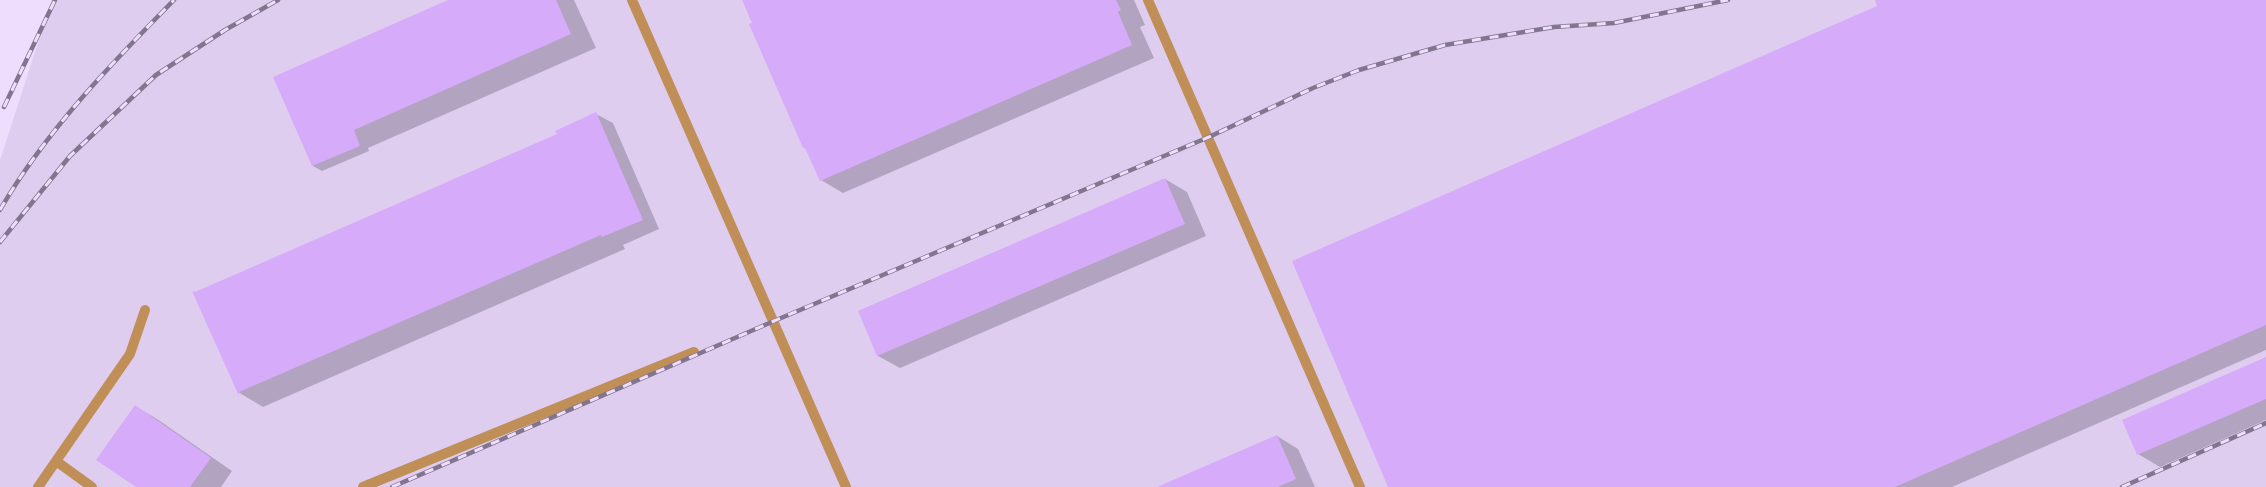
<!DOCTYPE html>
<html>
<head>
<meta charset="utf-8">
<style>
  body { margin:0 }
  canvas { display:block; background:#eeddfd }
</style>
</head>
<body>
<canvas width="2266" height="487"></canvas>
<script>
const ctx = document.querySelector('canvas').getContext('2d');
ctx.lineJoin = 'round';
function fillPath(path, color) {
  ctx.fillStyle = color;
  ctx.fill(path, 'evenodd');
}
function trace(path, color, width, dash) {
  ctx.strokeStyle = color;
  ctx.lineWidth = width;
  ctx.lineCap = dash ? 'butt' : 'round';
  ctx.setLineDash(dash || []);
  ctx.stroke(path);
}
fillPath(new Path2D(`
  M52 0H2266V487H0V160Z`), '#dfcdf0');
fillPath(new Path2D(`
  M451 0H574L596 48 368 148 369 151 322 171 313 166 274 78Z
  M743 0H1134L1145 25 1140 27 1154 58 843 193 821 180 807 149 804 148Z
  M1876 0H2266V350L1952 487H1390L1346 388 1879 6Z
  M596 114 613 123 659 229 623 245 625 249 263 407 238 392 558 135Z
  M1165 179 1187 192 1206 236 900 368 878 356 859 311Z
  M2266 359V420L2160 467 2138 454Z
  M135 406 157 419 232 471 221 487H137Z
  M1277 436 1298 449 1315 487H1159Z`), '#0003');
fillPath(new Path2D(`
  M448 0H556L571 34 354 130 360 146 312 166 273 77Z
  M742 0H1116L1121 10 1118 12 1132 45 820 181 805 148H803L749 24 752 23Z
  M1875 0H2266V325L1895 487H1388L1292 261 1877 6Z
  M596 112 643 220 602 237 601 235 239 392V396L192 291 195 292 557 134 555 131Z
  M1165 178 1185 224 877 356 858 311Z
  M2266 357V399L2137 455 2122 420Z
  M135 405 211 458 190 487H136L96 460Z
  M1277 435 1296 479 1278 487H1157Z`), '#d6abfa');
trace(new Path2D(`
  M632 0 846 487
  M1148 0 1360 487
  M56 461 92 487
  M38 487 130 354 145 310
  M363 487 694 352`), '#c08f58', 10);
const rail = new Path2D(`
  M4 107 55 0
  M0 210C45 132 111 64 174 0
  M0 242 70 156 156 75 225 30 278 0
  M392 487 774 321 1209 137 1313 88 1359 70 1445 45 1554 27 1614 23 1728 0
  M2122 487 2266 423`);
trace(rail, '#82758e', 4.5);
trace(rail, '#eeddfd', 3, [9]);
</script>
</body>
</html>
